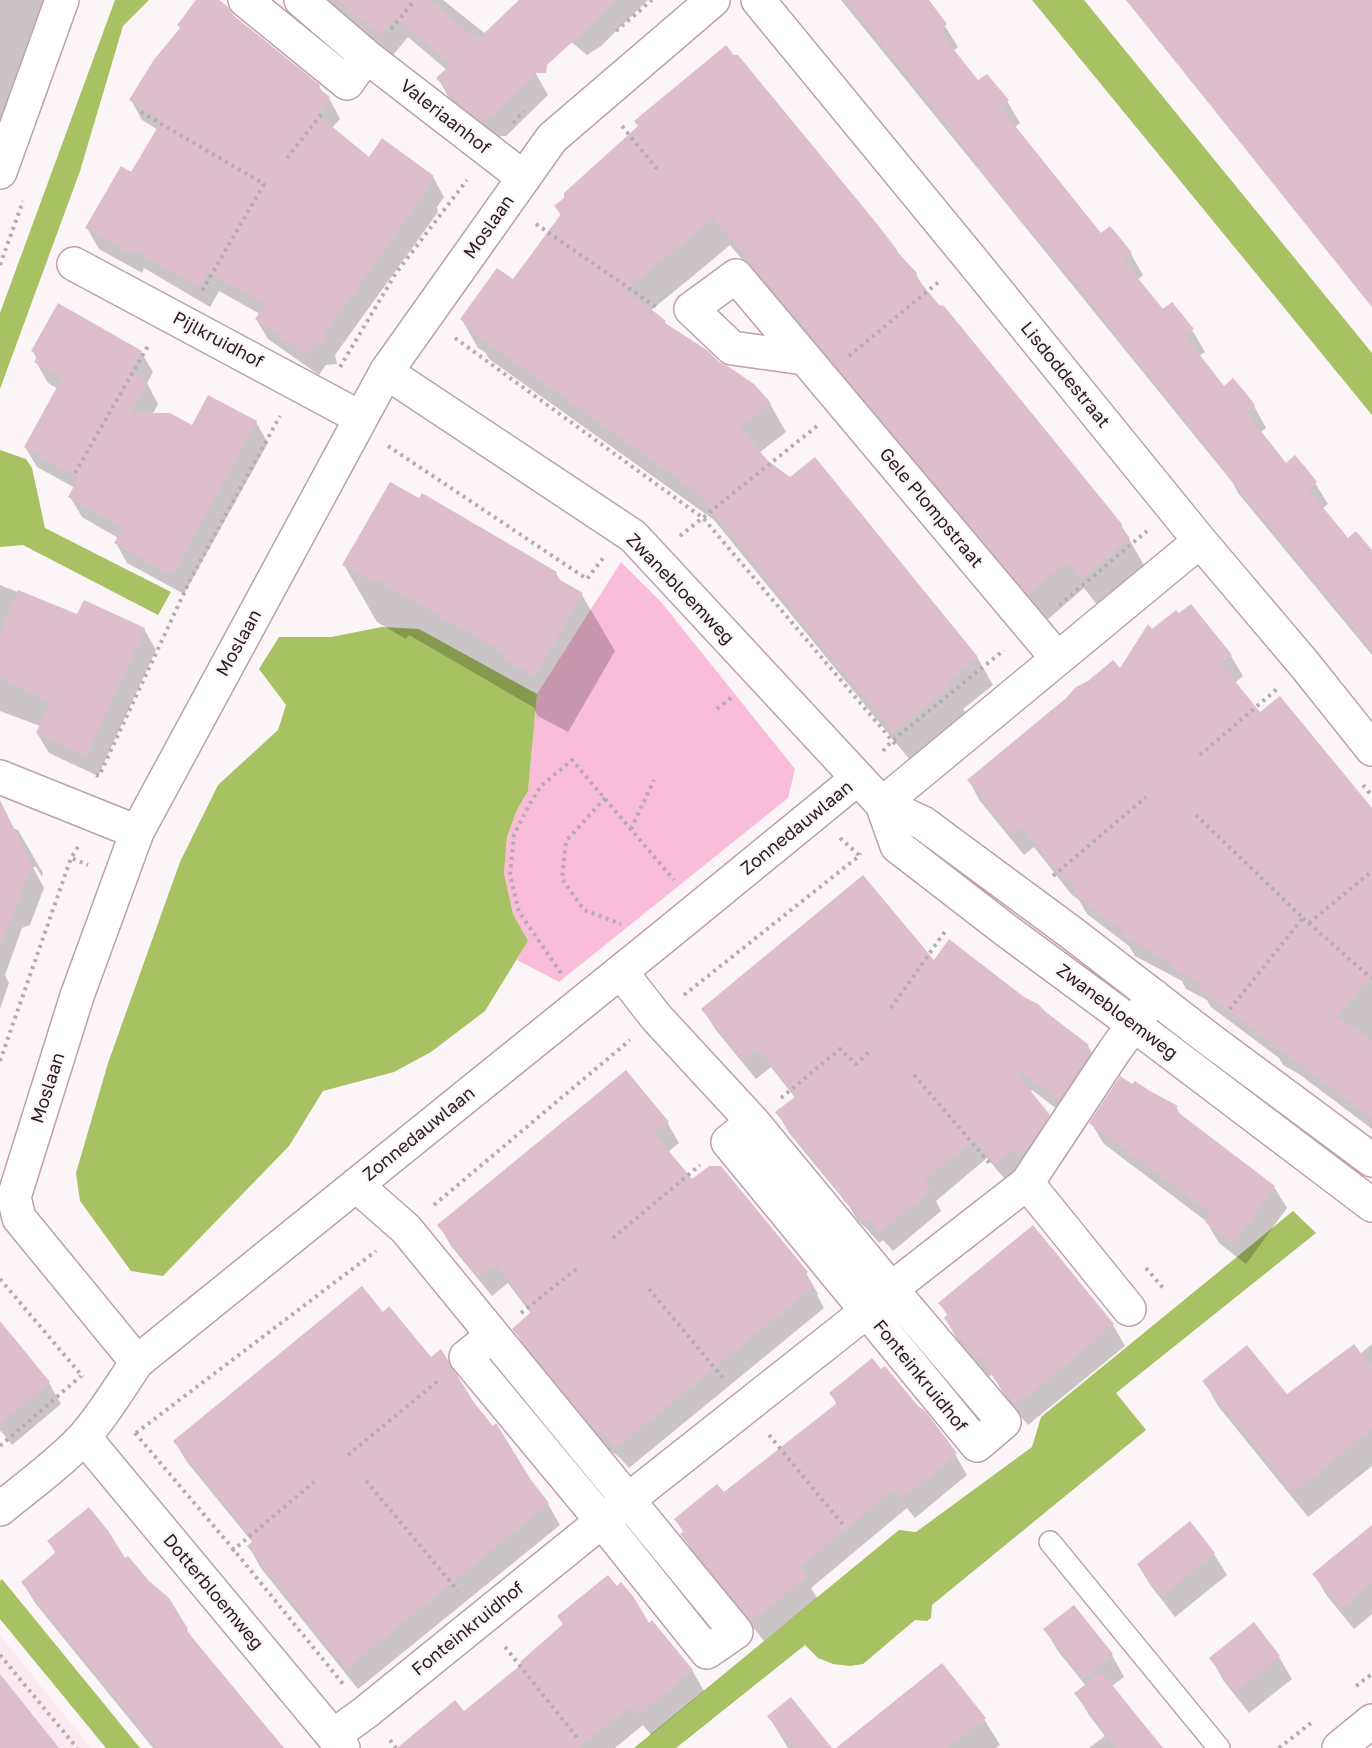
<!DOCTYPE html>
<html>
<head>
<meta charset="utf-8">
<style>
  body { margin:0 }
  canvas { display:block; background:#fcf5f8 }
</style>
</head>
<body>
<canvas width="1372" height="1748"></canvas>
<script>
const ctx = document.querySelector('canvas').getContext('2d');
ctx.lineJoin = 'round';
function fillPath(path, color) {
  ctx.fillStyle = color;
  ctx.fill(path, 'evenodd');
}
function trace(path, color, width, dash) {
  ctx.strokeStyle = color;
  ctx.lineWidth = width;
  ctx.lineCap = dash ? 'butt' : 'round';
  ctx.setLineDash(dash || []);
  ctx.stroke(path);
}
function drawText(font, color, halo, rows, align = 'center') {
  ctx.font = font + ' "Golos Text",sans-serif';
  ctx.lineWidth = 4.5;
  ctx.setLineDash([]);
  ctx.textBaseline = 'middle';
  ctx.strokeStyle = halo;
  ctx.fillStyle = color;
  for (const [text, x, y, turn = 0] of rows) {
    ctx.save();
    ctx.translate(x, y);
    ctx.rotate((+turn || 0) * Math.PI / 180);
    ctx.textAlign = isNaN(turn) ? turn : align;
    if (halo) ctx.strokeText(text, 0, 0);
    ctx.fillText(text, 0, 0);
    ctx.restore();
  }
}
fillPath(new Path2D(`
  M0 1635 91 1748H0Z`), '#fae9f0');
fillPath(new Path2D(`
  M621 562 661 602 795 769 788 798 559 982 517 960 527 941 513 914 504 873 507 837 517 810 528 791 537 694Z`), '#f9bdda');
fillPath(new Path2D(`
  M115 0H149L123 26 80 171 0 389V313Z
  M1032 0H1084L1372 353V415Z
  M0 450 26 459 32 468 45 528 171 592 158 615 23 545 0 547Z
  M382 627 419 629 537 694 528 791 517 810 507 837 504 873 513 914 528 941 485 1011 431 1052 394 1072 323 1091 289 1146 163 1276 131 1271 80 1201 76 1173 108 1063 180 862 218 785 278 730 286 705 259 669 279 637H331Z
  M1293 1211 1316 1233 1116 1393 1146 1430 932 1605 931 1618 927 1621 915 1620 863 1664 850 1666 833 1664 818 1658 805 1645 676 1748H634L899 1530 916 1532 1032 1447 1041 1417Z
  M2 1579 140 1748H106L0 1619V1581Z`), '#a7c163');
fillPath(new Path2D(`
  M0 0H45L0 126Z
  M206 0H216L232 16 319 86 324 95 329 98 340 119 332 128 370 159 433 177 444 197 437 207 438 212 335 355 337 364 326 365 319 375 268 339 256 319 260 314 219 291 210 307 144 268 142 273 99 249 87 228 132 174 158 130 142 120 131 100Z
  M317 0H443L536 74 548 95 506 136H501L495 142 478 130 450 100 438 78 447 70 408 37 393 55 382 46 379 50Z
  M521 0H648L601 46 587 55Z
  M841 0H926L936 12 958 47 953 51 978 82 1007 101 1020 123 1014 128 1101 235 1131 254 1143 275 1137 280 1162 311 1192 330 1205 352 1199 356 1224 388 1243 393 1254 406 1266 428 1260 433 1286 465 1315 483 1328 504 1322 509 1348 540 1372 553V655L1238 493 1233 483Z
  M1126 0H1372V307Z
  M639 127 896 250 916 274 925 291 1121 525 1145 567 1098 606 1084 588 1045 622 730 245 693 276 650 311 667 325 718 363 753 385 770 404 786 432 759 453 977 657 993 685 963 709 966 713 910 760 714 520 489 359 486 353 478 348 462 320 514 282 561 216 556 206Z
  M33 351 141 352 153 372 147 383 158 404 152 415 192 427 209 397 256 422 268 443 184 594 127 563 116 543 118 538 82 517 70 497 75 488 37 467 25 447 58 389 48 383 36 362 37 359Z
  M419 501 556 573 562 583 582 595 615 651 568 732 538 716 533 707 409 635 406 639 377 622 344 565Z
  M0 585 78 616 144 629 156 650 98 776 49 753 37 733 40 726 0 711Z
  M1190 606 1231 656 1243 676 1235 683 1260 714 1372 812V1129L1299 1074 1283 1065 1279 1058 1211 1007 1207 1000 1186 989 1182 981 1135 956 1129 946 1087 914 1079 900 1072 895 1034 847 1024 855 980 801 969 781 1120 671 1151 631 1179 615Z
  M0 823 18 830 43 873 42 877 36 867H33L44 888 30 925 22 928 5 975 9 983 0 1009Z
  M934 963 1088 1046 1100 1067 1071 1120 1032 1090 1030 1092 1048 1116 1060 1136 1008 1183 987 1158 936 1201 941 1211 893 1251 883 1240 879 1243 868 1230 858 1221 849 1206 789 1133 777 1112 796 1099 771 1067 756 1079 715 1029 703 1009Z
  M1176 1107 1182 1118 1274 1187 1287 1208 1246 1264 1219 1243 1206 1221 1104 1144 1091 1123Z
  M667 1122 679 1143 668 1152 692 1182 806 1273 818 1294 817 1295 824 1308 629 1468 620 1458 606 1447 526 1349 514 1329 531 1314 508 1283 492 1296 451 1246 439 1225Z
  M1033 1227 1113 1325 1125 1346 1028 1425 1008 1401 992 1374 989 1377 957 1339 945 1318 948 1316 940 1304Z
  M382 1314 431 1359 471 1402 548 1504 560 1525 358 1689 260 1567 249 1546 253 1543 187 1462 175 1442Z
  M0 1323 49 1383 61 1404 12 1445 1 1431 0 1432Z
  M1372 1344V1466L1308 1517 1218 1406 1204 1381 1287 1396 1360 1354Z
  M831 1393 955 1454 967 1475 915 1518 907 1508 811 1588 817 1598 764 1641 694 1555 682 1534 684 1533 676 1520 724 1494 837 1405Z
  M1372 1538V1614L1354 1629 1327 1596 1314 1574Z
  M49 1542 125 1560 168 1599 193 1640 279 1748H153L35 1603 23 1583 56 1554Z
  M1214 1554 1227 1575 1175 1617 1151 1586 1138 1565Z
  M649 1625 692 1670 704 1691 651 1735 643 1725 615 1748H410L464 1713Z
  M1253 1625 1279 1657 1292 1679 1249 1713 1223 1680 1211 1658Z
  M1045 1630 1112 1655 1124 1677 1112 1686 1161 1748H1089L1105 1736 1089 1715 1076 1694 1086 1686 1058 1651Z
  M769 1717 830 1748H788Z
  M984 1719 1000 1745 996 1748H838Z`), '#0003');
fillPath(new Path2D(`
  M196 0H219L228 7 233 15 320 85 318 88 330 97 317 114 369 157 382 138 434 176 426 186 427 190 324 334 326 343 314 345 307 355 255 319 265 304 208 272 199 287 132 249 130 253 85 228 121 166 131 172 162 120 129 100 153 61 180 28 177 25Z
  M337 0H429L477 40 519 0H615L590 26 547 65 546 73H537L493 115H489L482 122 464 108 436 78 451 64 395 17 381 35Z
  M846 0H929L947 24 939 31 978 80 987 74 1009 100 1000 108 1020 132 1101 233 1110 226 1121 239 1132 253 1123 260 1163 309 1172 302 1194 329 1185 336 1224 386 1233 378 1245 392 1255 405 1246 412 1286 463 1295 455 1306 468 1317 482 1308 489 1348 538 1356 531 1372 550V651L1224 471 1225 470 1042 242 1041 243 1003 198 941 117Z
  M1127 0H1372V307Z
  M726 45 734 55H738L878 225 897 250V252L917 273V278L939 305 944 306 1043 427 1122 524V528L1130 538 1081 579 1067 561 1028 595 713 218 677 248 625 291 656 313 666 321 665 323 707 350 719 362 729 367 754 384 771 403 740 428 768 461 790 477 815 457 978 657 948 680 951 685 893 733 696 492 471 331 470 327 460 319 497 268 513 279 561 214 554 206 564 198V193L638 126 634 121Z
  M58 303 142 351 130 372 148 382 130 413H170L192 425 208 395 257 421 172 575 114 543 123 527 68 497 79 477 24 447 62 378 34 362 38 355 31 351Z
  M390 482 419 498 422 493 557 572 555 577 583 593 535 676 504 659 506 654 376 579 374 583 342 565Z
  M18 590 77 614 84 600 145 628 86 756 36 733 50 701 0 677V636Z
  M1191 604 1232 655 1221 664 1260 712 1280 696 1372 808V976L1336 1015 1372 1042V1119L1285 1053 1269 1045 1271 1042 1197 987 1200 983 1172 968 1175 965 1121 935 1124 932 1073 893 1077 889 1059 874 1022 827 1012 835 980 796 981 795 967 780 1065 699 1076 687 1088 681 1113 660 1120 668 1148 624 1152 629 1176 610 1179 613Z
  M0 800 32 865 2 942H0Z
  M863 875 934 960 949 939 1024 997 1038 1004 1047 1013 1089 1045 1085 1050 1090 1053 1059 1100 1020 1071 1017 1074 1050 1115 1023 1154 1015 1148 995 1164 974 1139 924 1181 931 1190 880 1232 871 1220 866 1224 855 1209 844 1201 835 1186 775 1112 796 1096 758 1048 743 1060 701 1009Z
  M626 1070 669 1122 654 1133 692 1179 709 1166H721L808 1272 804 1276 813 1287 616 1448 607 1437 592 1427 512 1329 532 1311 495 1264 479 1277 437 1225Z
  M1120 1076 1132 1084 1135 1081 1150 1091 1178 1106 1175 1110 1275 1186 1233 1244 1205 1222 1211 1213 1089 1123Z
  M1033 1225 1114 1324 1032 1393 1015 1405 995 1380 979 1355 976 1358 944 1318 948 1314 938 1303Z
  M362 1286 383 1312 389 1306 431 1357 441 1349 473 1401 493 1426 496 1423 531 1480 549 1503 346 1669 247 1546 254 1540 173 1441Z
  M0 1321 50 1382 0 1424Z
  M1354 1344 1372 1368V1429L1293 1492 1202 1381 1247 1345 1287 1394Z
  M872 1358 881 1369 885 1366 917 1405 926 1412 957 1453 902 1499 894 1489 799 1568 807 1577 751 1621 680 1534 684 1531 674 1519 717 1484 724 1492 837 1403 829 1393Z
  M89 1507 109 1532 125 1558 128 1556 149 1581 169 1598 188 1629 186 1630 284 1748H157L21 1582 56 1552 47 1541Z
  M1190 1521 1215 1553 1162 1596 1137 1564Z
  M1372 1525V1582L1341 1608 1312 1574Z
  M608 1575 617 1586 621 1582 633 1596 649 1623 652 1620 693 1670 677 1682 678 1683 638 1715 630 1706 579 1748H397L455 1700 464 1711 522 1664 520 1662 563 1624 557 1616Z
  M1074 1605 1113 1654 1083 1679 1043 1629Z
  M1254 1622 1280 1656 1236 1692 1209 1658Z
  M942 1663 986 1718 947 1748H836Z
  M1102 1672 1129 1706 1163 1748H1117L1074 1693Z
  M0 1674 59 1748H0Z
  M791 1697 832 1748H793L767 1716Z`), '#debecd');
const service = new Path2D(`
  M1050 1542 1219 1748`);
const minor = new Path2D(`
  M245 0 347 83 366 56
  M301 0 366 56 524 178
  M758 0 970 258 1200 541 1305 665 1372 749
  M0 172 62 0
  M74 264 361 418
  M804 358 732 348 691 309 736 276 1057 658
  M386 372 633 536 882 804 897 846 1007 931 1133 1024 1372 1205
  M0 777 137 832
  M882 804 923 823 1073 934 1209 1039 1372 1160
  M882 804 1200 541
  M621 972 656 1017 753 1122 891 1289 1004 1422 977 1445 728 1142 753 1122
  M1027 1183 1129 1309
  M356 1185 406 1229 736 1632 707 1652 602 1521 466 1357 492 1336
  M137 1362 19 1218 14 1197 77 996 137 832 386 372 552 138 713 0
  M84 1437 343 1748
  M0 1509C28 1486 59 1464 84 1437 104 1414 120 1387 137 1362L661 939 858 778
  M333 1736 366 1712 628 1500 867 1311 891 1289 1027 1183 1115 1050 1154 996`);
const tertiary = new Path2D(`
  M1339 1748 1372 1721`);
trace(service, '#bfa0ae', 24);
trace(minor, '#bfa0ae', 36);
trace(tertiary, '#bfa0ae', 36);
trace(new Path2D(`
  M391 29 415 0
  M616 31 652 0
  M141 112 264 184 202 291
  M513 123 524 111
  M622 126 657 169
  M287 158 324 111
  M536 224 656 307
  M0 265 23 201
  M455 338 703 518 896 745
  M849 356 941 280
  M340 367 396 273 467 180
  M388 446 587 579 603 558
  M75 473 149 344
  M680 536 817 426
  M1059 605 1147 531
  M717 709 732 697
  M883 751 892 741 1004 650
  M1200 755 1277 689
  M96 775 99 776 190 580 280 416
  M1363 785 1372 796
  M605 798 566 841 562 879 584 910 621 924
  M1196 815 1303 918 1229 1010
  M631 829 654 780
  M840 838 861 857
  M78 847 71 858 88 865
  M1053 876 1146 797
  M1303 918 1371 978
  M1309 923 1372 871
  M561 973 519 912 510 875 514 835 529 805 541 786 572 760 674 880
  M684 995 859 856 860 853
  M891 1008 946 930
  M0 1061 71 858
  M914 1075 992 1166
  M781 1098 840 1049 856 1064 869 1052
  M434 1205 630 1040
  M613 1238 700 1165
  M1146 1268 1163 1288
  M0 1279 83 1377
  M649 1289 723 1378
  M521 1313 579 1267
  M135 1433 234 1550 343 1684
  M136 1433 376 1251
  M769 1435 845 1527
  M0 1446 81 1376
  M348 1455 440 1379
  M366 1481 458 1591
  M232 1551 314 1482
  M505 1647 579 1740
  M0 1655 77 1748
  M1356 1686 1372 1674
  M390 1740 396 1748
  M1279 1748 1311 1723`), '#b5acb0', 4, [3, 4.5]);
trace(service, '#fff', 21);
trace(minor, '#fff', 33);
trace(tertiary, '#fff', 33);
drawText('18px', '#291d23', '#fcf5f8', [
  ["Valeriaanhof",445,117,38],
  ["Moslaan",489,227,-55],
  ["Pijlkruidhof",218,340,28],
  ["Lisdoddestraat",1065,375,51],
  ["Gele Plompstraat",931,508,50],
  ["Zwanebloemweg",680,589,46],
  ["Moslaan",239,643,-61],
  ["Zonnedauwlaan",797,828,-39],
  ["Zwanebloemweg",1117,1012,37],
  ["Moslaan",48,1088,-72],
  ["Zonnedauwlaan",419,1134,-39],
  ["Fonteinkruidhof",920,1376,51],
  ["Dotterbloemweg",213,1592,50],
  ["Fonteinkruidhof",468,1629,-39]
]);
</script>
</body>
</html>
